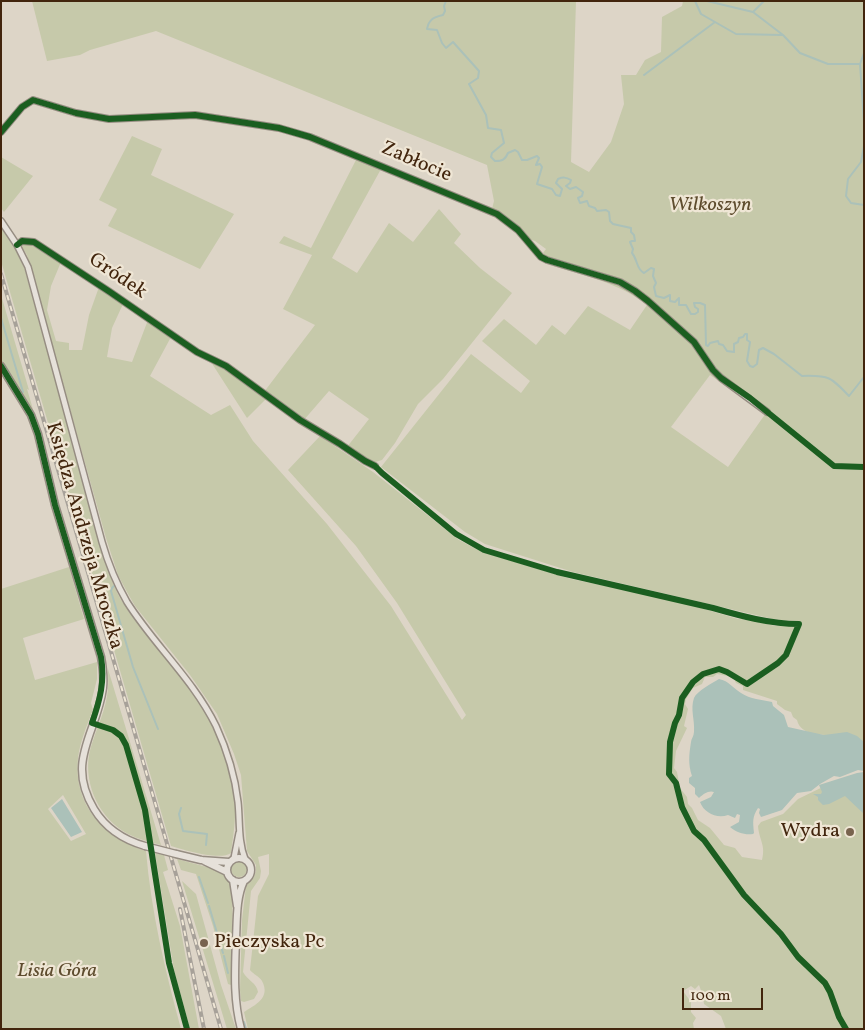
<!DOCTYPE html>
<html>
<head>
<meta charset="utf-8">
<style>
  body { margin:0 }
  #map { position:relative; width:865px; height:1030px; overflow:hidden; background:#ddd5c7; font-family:Vollkorn,serif }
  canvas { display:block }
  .frame { position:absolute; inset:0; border:2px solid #42250d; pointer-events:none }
  .scale { position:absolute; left:682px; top:988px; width:81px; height:22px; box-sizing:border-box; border:2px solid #42250d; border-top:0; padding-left:6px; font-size:15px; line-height:18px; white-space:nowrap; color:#42250d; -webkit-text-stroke:4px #efe6d5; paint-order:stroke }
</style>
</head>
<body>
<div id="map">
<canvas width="865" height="1030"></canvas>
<div class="frame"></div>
<div class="scale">100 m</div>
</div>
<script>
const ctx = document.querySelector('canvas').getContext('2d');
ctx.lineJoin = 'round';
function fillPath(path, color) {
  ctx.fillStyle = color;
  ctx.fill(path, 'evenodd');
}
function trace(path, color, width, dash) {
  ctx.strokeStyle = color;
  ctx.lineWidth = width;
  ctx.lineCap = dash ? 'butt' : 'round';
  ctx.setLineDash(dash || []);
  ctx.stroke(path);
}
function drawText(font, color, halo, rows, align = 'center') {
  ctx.font = font + ' Vollkorn,serif';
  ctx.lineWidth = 4.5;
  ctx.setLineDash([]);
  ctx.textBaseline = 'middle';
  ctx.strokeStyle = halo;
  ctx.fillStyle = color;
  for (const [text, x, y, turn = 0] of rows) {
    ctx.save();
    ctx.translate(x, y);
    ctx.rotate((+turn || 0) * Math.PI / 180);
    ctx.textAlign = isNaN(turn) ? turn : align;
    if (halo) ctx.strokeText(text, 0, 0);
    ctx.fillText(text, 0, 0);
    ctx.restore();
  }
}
fillPath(new Path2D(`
  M32 1H576L571 162 589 172 611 142 624 104 621 75H636L645 60 661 52 662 17 682 6 683 1H864V755C856 749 845 740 836 737 823 733 801 737 797 720L793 717 791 712 785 710 777 704V701L743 690V686L736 683 733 677 717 674 713 677H705L702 684 693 688 686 699 685 704 688 709 684 726 687 728 676 751 674 768 677 772 680 788 687 797 688 804 692 808 698 820 710 828 724 845 735 848 742 857 762 860C766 845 759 840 758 826L761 822 783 814 798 799 827 785 864 774V1029H726L721 1016 704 1004 703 996 699 985 695 989 691 986 683 991 691 1002V1012L696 1018 693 1023 694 1029H248L244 1012C255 1005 271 998 262 981 260 977 253 974 250 970L258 896 269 874V854L258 857 261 871 260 878 251 891 243 972C247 980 257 983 258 992L254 999 244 1002 241 1001 240 990 242 920 246 886 254 877 256 871V865L247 851 241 775 234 754 217 714 190 675 135 606 127 592 118 575 106 538 27 255 22 247 25 243 29 244 61 262 51 286 47 310 56 341 69 343V350H82L89 315 99 287 123 304 112 328 107 357 132 362 148 320 171 337 150 376 211 415 230 405 253 441 327 524 391 606 462 720 466 715 397 603 356 546 288 470 320 436 373 472 459 540 482 552 571 579 674 600 738 619 751 620 775 626H801L799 621 777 620 573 572 485 544 465 532 381 467 471 354 521 393 530 381 482 341 504 319 536 345 552 325 565 335 588 306 630 330 647 305C619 283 586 276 553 266L555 261 548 258 543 253 546 249 535 241 529 239 517 227 492 209 494 201 487 165 156 31 90 50 80 55 47 61ZM710 375 766 413 728 467 671 427Z
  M132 136 162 149 151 175 234 214 200 269 108 226 117 209 99 200Z
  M1 157 33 176 4 212 1 208Z
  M357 158 381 169 332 258 357 273 389 223 413 242 439 209 461 234 454 243 480 268 512 293 443 379 418 404 395 443 382 460 372 463 347 447 369 419 329 391 303 421 264 392 315 325 283 309 312 255 279 243 284 236 311 248Z
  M1 227 15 248 25 270 100 545C106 563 111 581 120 598 135 623 155 645 173 667 205 706 232 753 235 804 236 820 233 837 231 853 220 861 184 850 171 846L1 261Z
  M1 295 29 390 27 389 35 416 1 361Z
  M211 362 220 365 266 399 247 418Z
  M69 567 84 619 23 638 35 680 97 662V679L91 703 93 710C87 725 80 742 78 758 73 805 104 838 146 851 151 911 165 970 181 1029H1V589ZM63 795 86 834 71 841 48 809Z
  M108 669 161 845C149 842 138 839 128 834 100 819 84 786 89 755 93 735 104 716 107 696 109 687 108 678 108 669Z
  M155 853 164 855 168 870 163 872 180 926 199 1029H190L174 970Z
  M177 859 218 870 222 872 232 886 233 939 231 985 228 984 213 926 196 874 181 870Z
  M231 869a8 8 0 1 1 16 0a8 8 0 1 1-16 0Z
  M182 881 196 894 221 985 236 1029H227Z`), '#c6c9aa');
fillPath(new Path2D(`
  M719 679C729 681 733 688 741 693 750 699 762 700 772 702L773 706 784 715 788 727 824 735 847 732 857 736 864 742V771L858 770 840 777 834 776 820 784 811 791 797 793 782 810 761 817 759 813 760 809 758 808C752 817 753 822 754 833L753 834C745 835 737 833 730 827L739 822 740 815 737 814 735 818 728 815C717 819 704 813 700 802L711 797 714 792C709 790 703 794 699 798L695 794V788L689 783V778L692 776C688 764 689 755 691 742 691 739 694 736 694 732 695 719 690 710 694 698 697 691 712 683 719 679Z
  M864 772V814L845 796 829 804 823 805 818 800V797L813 794H821L822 792 819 785 857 773Z
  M62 799 82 832 71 837 51 808Z`), '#abc1b9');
trace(new Path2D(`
  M446 1 444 6 445 11 443 15C434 17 429 19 427 29L437 30 442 43 446 48 453 42 479 71 478 78 469 84 486 115 488 128 501 130 504 143 492 153 491 157 495 161C502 161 505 160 508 153L515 150 518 152 522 160H527L537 156 539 158 536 165 540 164 542 167 537 184 552 189 556 195 560 196 562 189 556 183 558 179C563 177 566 177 571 180L570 183 566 186 570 189 576 187 583 192 582 196 578 198 580 203 587 201 589 206 595 208 597 211 606 210 609 212 610 221 613 224 631 228V232L634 235 635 241H632L630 242 633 249 632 253C638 260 636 269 644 273L651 268 654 269 653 276 656 283 654 287 656 296 664 298 670 295V301L675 302 679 298V305H686L691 314H695L698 312V309L695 307 694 303H700L705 305 706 345 708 346 710 343 718 341 719 344 723 345 727 351 734 352V344L738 342 739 338 743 337 745 334H747V340L750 342 747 361 750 366 753 367 757 364 759 350 763 348 774 354 802 376C829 375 831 377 849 396L864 377
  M695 1 701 14 736 34 782 35
  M707 1 753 12 764 1
  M753 12 783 35 800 53 828 64H860L864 122
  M860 64 864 53
  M644 75 715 22
  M864 146 861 162 848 179 846 196 851 203 864 205
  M1 318 23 392
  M114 586 112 588 111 591 133 667 158 729
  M181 808 179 814 183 831 207 834 206 845
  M199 877 208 903
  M209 906 223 953
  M224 956 228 973
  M244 1022 246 1029`), '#abc1b9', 2);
const minor = new Path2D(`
  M1 132 22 107 33 100 76 113 109 119 195 115 279 128 310 137 497 214 518 230 541 257 547 260 620 282 635 291 648 301 694 342 713 370 721 378 767 412
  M1 221 17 245 28 267 102 542C108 563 116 583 127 602 154 645 193 679 216 726 227 750 235 776 238 802 240 821 238 841 245 859
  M17 245 22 241 34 242 110 292 197 352 226 366 300 420 340 444 365 461 375 466
  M234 858 239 833`);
const tertiary = new Path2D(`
  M1 366 31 415 38 434 55 505 101 657C103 668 104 678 103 688 97 733 65 761 94 809 106 829 124 840 145 846
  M176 854 201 860 229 862
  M227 870a12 12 0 1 1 24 0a12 12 0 1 1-24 0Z
  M202 860 227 872
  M233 880 237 906
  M241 1029C233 999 235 969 236 939 237 920 236 898 244 881`);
trace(minor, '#968d82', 8);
trace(tertiary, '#968d82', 9);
trace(minor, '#e6e1da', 5);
trace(tertiary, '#e6e1da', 6);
const rail = new Path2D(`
  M1 274 221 1029
  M180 909 204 1029`);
trace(rail, '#a7a199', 4);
trace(rail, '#efe6d5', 2, [5.5]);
const tertiaryBridge = new Path2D(`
  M145 846 176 854`);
trace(tertiaryBridge, '#968d82', 9, []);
trace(tertiaryBridge, '#e6e1da', 6);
trace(new Path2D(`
  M1 132 22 107 33 100 76 113 109 119 195 115 279 128 310 137 497 214 518 230 541 257 547 260 620 282 635 291 648 301 694 342 713 370 721 378 750 398 834 466 864 467
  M17 245 22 241 34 242 110 292 197 352 226 366 300 420 340 444 365 461 375 466 382 473 456 534 484 550 557 572 713 608C741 616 770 624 799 624L786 655 778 663 747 684 727 672 719 669 703 674 693 682 682 698 679 715 675 723 670 742 669 774 676 783 682 807 694 831 704 840 744 895 781 934 798 957 825 983 830 992 839 1017 846 1029
  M1 366 31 415 38 434 55 505 101 657C105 681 100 700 92 723L113 730 121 736 126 745 145 810 169 963 187 1029`), '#1b5e20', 6);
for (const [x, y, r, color] of [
  [850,832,5,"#78634e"],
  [204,943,5,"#78634e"]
]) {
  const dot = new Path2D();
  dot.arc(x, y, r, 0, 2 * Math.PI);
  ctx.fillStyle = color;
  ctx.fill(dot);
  trace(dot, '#efe6d5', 2);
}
drawText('20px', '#42250d', '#efe6d5', [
  ["Zabłocie",416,163,23],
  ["Gródek",117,277,34],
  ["Księdza Andrzeja Mroczka",83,536,74]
]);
drawText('italic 20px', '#5e4c2e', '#efe6d5', [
  ["Wilkoszyn",710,206],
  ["Lisia Góra",57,972]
]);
drawText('20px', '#42250d', '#efe6d5', [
  ["Wydra",840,832],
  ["Pieczyska Pc",214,943,"left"]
], 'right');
</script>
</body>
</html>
